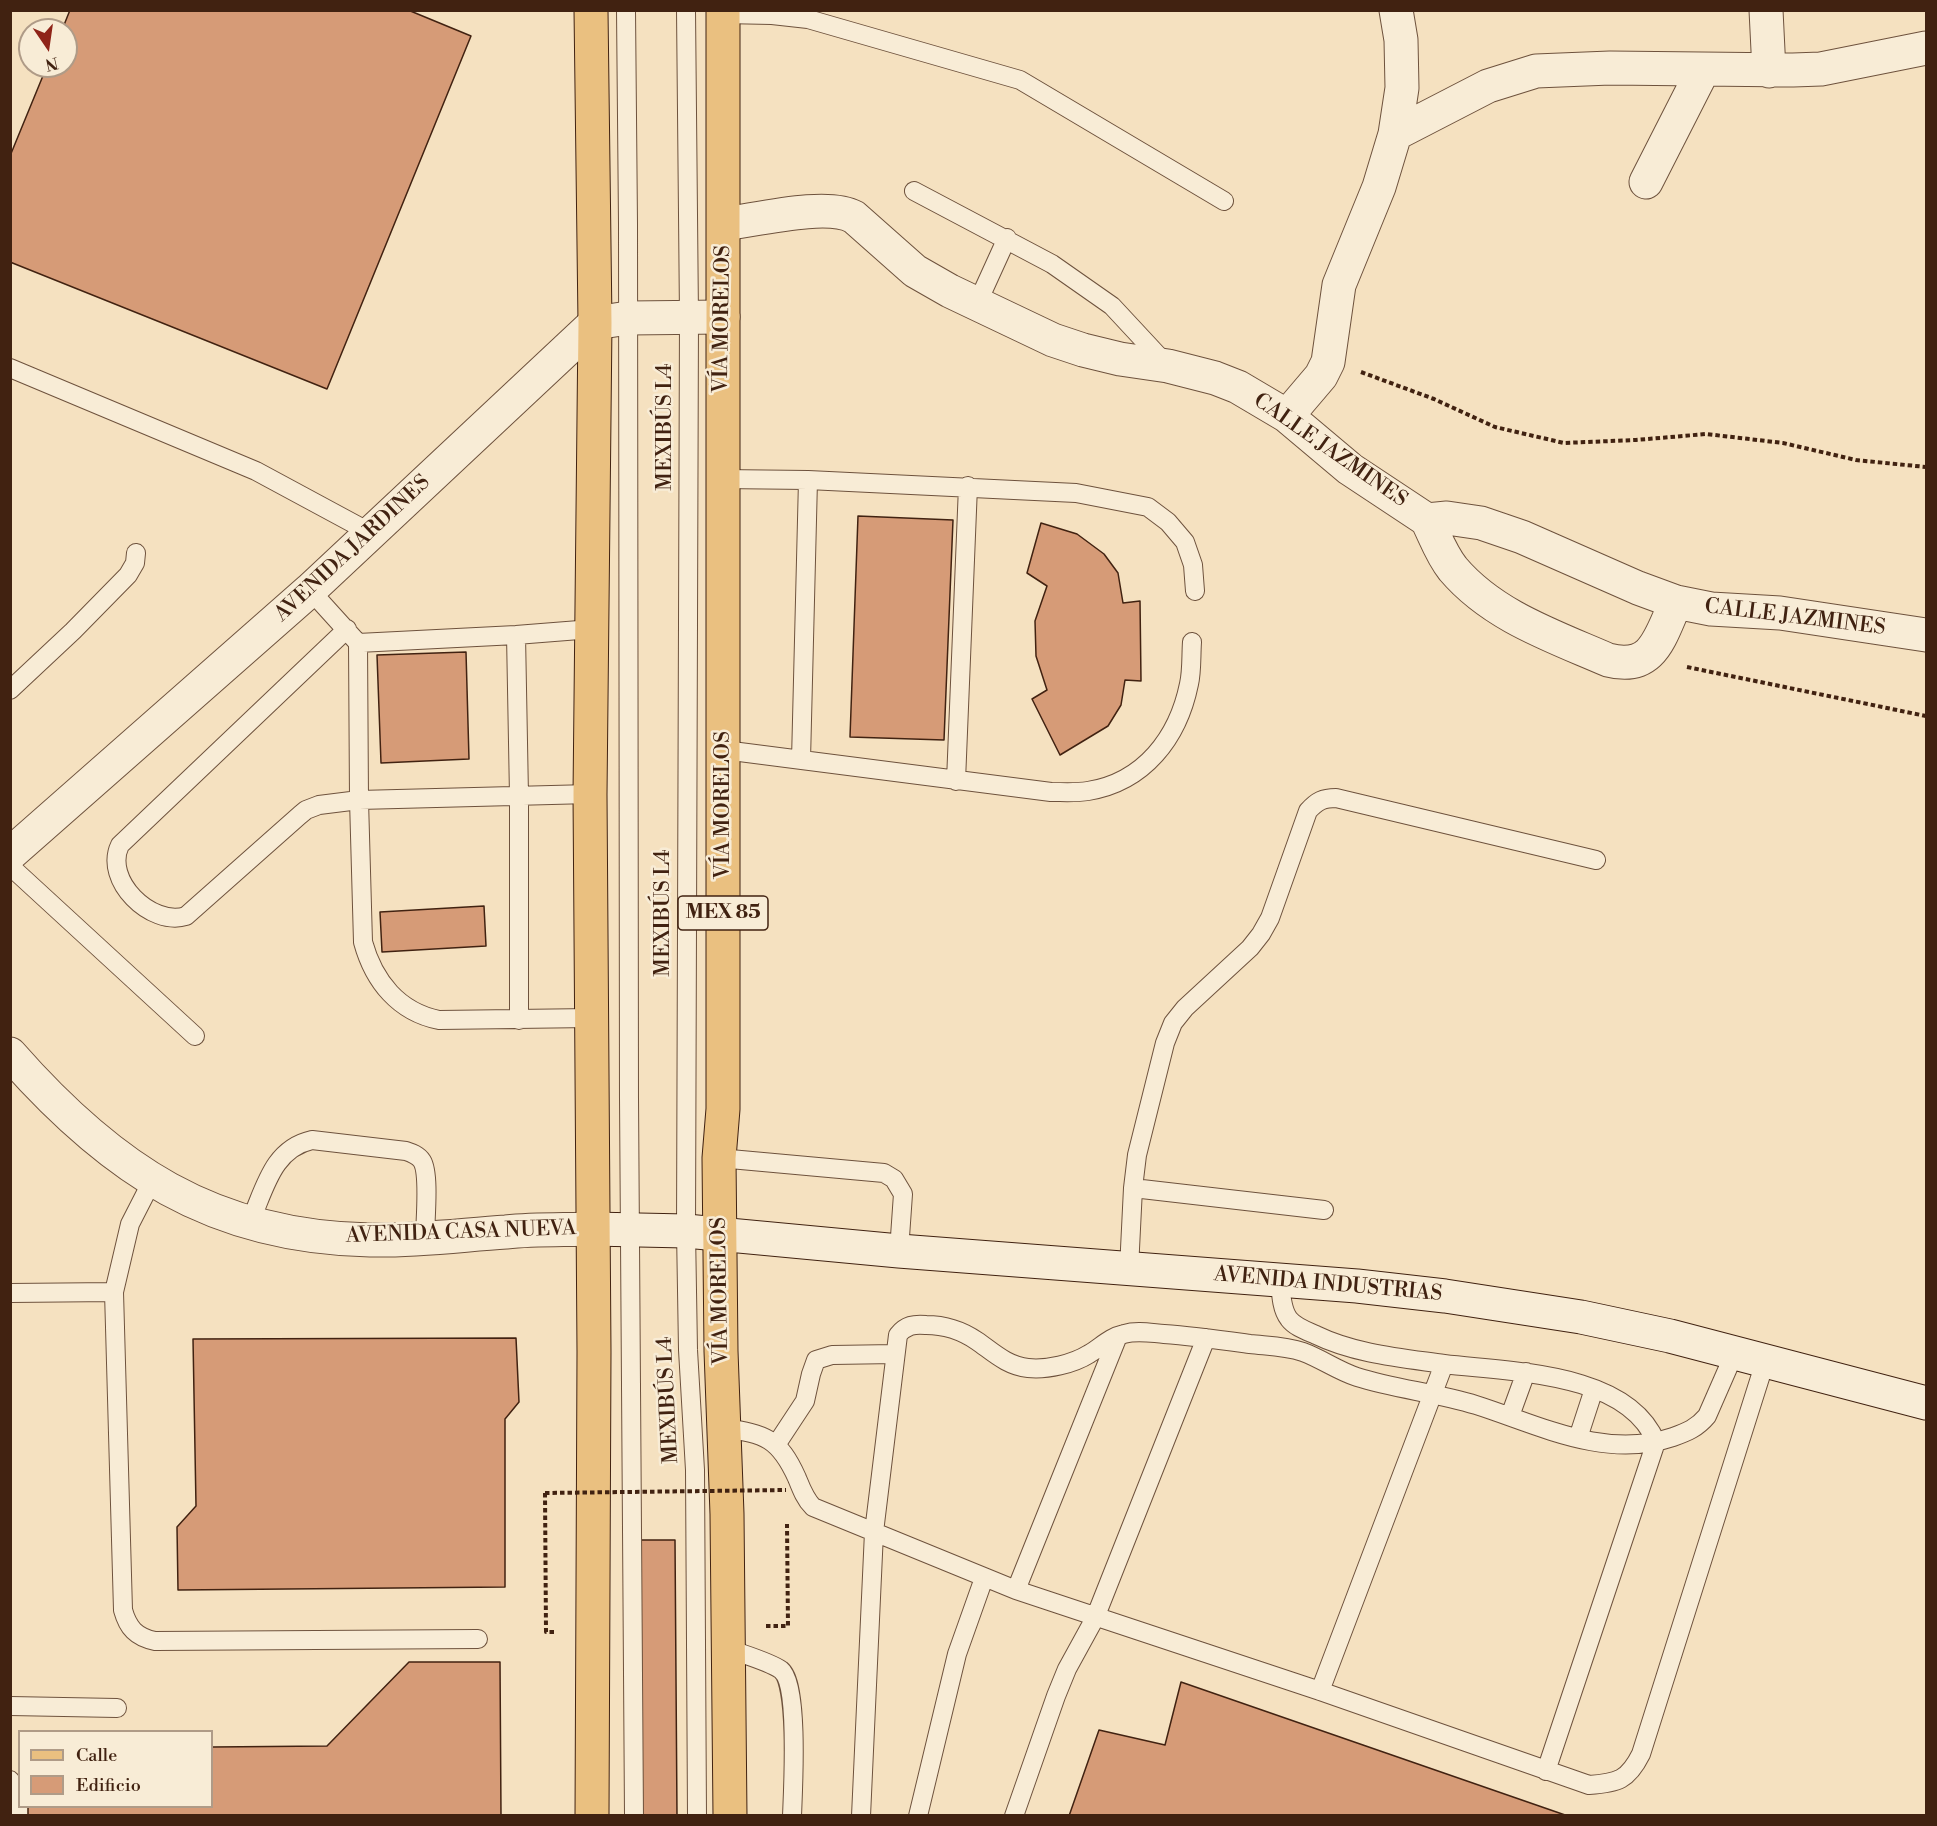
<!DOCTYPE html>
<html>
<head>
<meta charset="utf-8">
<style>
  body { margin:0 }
  #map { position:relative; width:1937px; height:1826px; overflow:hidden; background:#f5e1c0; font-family:"Libre Bodoni",serif }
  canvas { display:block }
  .frame { position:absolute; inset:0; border:12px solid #412211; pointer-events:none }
  .legend { position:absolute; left:18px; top:1730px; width:195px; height:78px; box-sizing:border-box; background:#f8ecd6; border:2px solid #af9b87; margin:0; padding:8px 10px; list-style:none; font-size:18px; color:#412211 }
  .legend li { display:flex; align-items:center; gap:12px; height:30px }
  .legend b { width:30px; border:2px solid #af9b87 }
  .north { position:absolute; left:18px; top:18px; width:60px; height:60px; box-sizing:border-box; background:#f8ecd6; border:2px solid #af9b87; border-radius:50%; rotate:167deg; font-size:16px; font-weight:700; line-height:24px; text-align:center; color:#412211 }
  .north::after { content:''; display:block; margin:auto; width:21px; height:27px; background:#8f2418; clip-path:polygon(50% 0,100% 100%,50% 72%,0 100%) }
</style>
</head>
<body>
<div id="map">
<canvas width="1937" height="1826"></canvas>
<div class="frame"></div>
<ul class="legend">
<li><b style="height:8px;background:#eac080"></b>Calle</li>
<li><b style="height:16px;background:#d69b77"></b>Edificio</li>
</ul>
<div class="north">N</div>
</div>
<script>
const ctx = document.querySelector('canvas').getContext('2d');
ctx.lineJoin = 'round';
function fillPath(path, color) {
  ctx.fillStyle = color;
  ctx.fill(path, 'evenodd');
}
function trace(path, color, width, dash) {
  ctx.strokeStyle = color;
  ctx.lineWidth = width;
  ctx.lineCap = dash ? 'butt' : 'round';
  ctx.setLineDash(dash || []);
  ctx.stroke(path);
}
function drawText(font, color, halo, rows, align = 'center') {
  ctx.font = font + ' "Libre Bodoni",serif';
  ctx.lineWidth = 5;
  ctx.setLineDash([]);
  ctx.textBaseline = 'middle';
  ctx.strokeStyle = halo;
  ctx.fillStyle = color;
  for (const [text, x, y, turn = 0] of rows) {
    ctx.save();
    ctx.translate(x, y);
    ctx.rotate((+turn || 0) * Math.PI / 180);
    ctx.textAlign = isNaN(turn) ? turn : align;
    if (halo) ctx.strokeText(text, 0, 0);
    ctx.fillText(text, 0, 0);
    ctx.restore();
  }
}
const building = new Path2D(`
  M70 10H408L471 36 327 389 10 262V156L47 66H66V30H62Z
  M858 516 953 520 944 740 850 737Z
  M1041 523 1077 534 1104 554 1118 573 1123 603 1140 601 1141 681 1125 680 1121 705 1108 726 1060 755 1032 699 1047 690 1036 656 1035 621 1047 586 1027 573Z
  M466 652 469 759 381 763 377 655Z
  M484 906 486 946 382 952 380 912Z
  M516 1338 519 1402 505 1419V1587L178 1590 177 1527 196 1506 193 1339Z
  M639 1540H675L677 1816H641Z
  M409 1662H500L501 1816H28V1806H212V1747L327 1746Z
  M1181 1682 1568 1816H1069L1099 1730 1165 1745Z`);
fillPath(building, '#d69b77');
trace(building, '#412211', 1.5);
const lane = new Path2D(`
  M626 10 628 224 629 1098 634 1816
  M686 10 689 317 686 1231 688 1350 695 1470 697 1816
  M723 14 772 15 808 19 1020 80 1224 201
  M914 191 1052 264 1112 306 1165 363
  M977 304 1007 238
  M10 368 256 471 371 533
  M722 479 808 480 1076 493 1148 507 1168 522 1185 542 1193 565 1195 591
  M310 590 358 643 359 800 363 942C374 982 399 1012 439 1020L591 1018
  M347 629 120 845C103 880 151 927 186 916L300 815 306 810 319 805 359 800 590 794
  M516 635 519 796V1020
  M358 643 516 635 592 629
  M10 690 73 631 128 575 135 563 136 553
  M724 750 1051 792C1063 792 1076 793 1088 791 1144 782 1178 738 1189 684 1192 671 1191 656 1192 642
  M801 760 808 480
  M956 781 968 486
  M10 866 195 1036
  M719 1158 884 1173 894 1179 903 1194 899 1251
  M152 1181 130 1224 114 1292 123 1610C128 1628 136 1637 155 1641L478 1639
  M1133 1188 1324 1210
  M250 1222C265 1189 272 1149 312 1140L406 1151C412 1153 418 1155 422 1161 430 1174 425 1221 425 1238
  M1129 1269 1133 1188 1137 1155 1165 1043 1173 1023 1185 1008 1250 948 1261 934 1270 918 1308 811C1317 801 1323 798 1336 798L1596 860
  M1280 1280C1281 1292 1281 1309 1289 1319 1295 1327 1307 1331 1316 1335 1355 1354 1402 1358 1444 1364 1508 1372 1627 1371 1656 1442L1546 1771
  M10 1293 114 1292
  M1510 1416 1526 1372
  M724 1428C765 1434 779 1438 797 1478 801 1488 805 1499 813 1507L1016 1590 1320 1691 1589 1785C1618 1783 1628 1780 1641 1754L1765 1362
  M1578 1438 1594 1389
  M776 1445 805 1401 811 1374 816 1360 832 1355 895 1354
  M1016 1590 1118 1336
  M729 1649C742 1654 770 1662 781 1670 799 1684 793 1790 792 1816
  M1320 1691 1444 1364
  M10 1706 117 1708
  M10 1780 18 1790V1816
  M861 1816 874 1532 898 1335C906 1325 914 1324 926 1325 944 1325 961 1330 977 1341 993 1352 1007 1366 1028 1368 1047 1370 1073 1364 1089 1354 1101 1347 1110 1337 1124 1334 1137 1330 1151 1333 1164 1334 1193 1336 1221 1340 1250 1344 1268 1346 1286 1346 1303 1352 1322 1359 1338 1371 1357 1377 1395 1389 1437 1393 1476 1405 1539 1425 1605 1460 1673 1437 1687 1432 1697 1428 1707 1416L1735 1352
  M918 1816 957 1654 984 1578
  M1014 1816 1056 1696 1067 1669 1095 1618 1206 1338`);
const street = new Path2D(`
  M1766 10 1769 71
  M1395 134 1488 86 1536 71 1610 68 1793 70 1821 69 1926 48
  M1646 182 1703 70
  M724 224C756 220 827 202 854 217L915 271 950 291 1053 340 1083 350 1120 359 1168 366 1215 378 1238 387 1287 416 1350 469 1427 520 1447 518 1481 523 1522 537 1638 588 1676 602 1711 609 1780 613 1926 635
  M1287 416 1321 376 1328 362 1339 285 1379 187 1395 134 1402 88 1401 40 1396 10
  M1427 520C1435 536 1441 554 1453 569 1493 616 1553 636 1608 660 1654 672 1660 636 1676 602
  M10 854 310 590 595 323 628 318 723 317
  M10 1054C111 1169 212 1237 370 1240 415 1241 461 1235 506 1232 535 1229 564 1230 592 1229`);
const secondary = new Path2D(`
  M592 1229 686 1231 899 1251 1357 1286 1445 1296 1581 1317 1670 1336 1926 1403`);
const primary = new Path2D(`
  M591 10 595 323 590 794 594 1352 592 1816
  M723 10V1109L719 1158 721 1351 727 1514 730 1816`);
trace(lane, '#6e523d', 20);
trace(street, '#6e523d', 35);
trace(secondary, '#412211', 35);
trace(primary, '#412211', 35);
trace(new Path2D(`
  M1361 372 1434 399 1495 427 1564 443 1636 440 1706 434 1783 443 1856 460 1926 467
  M1687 667 1926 716
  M545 1493 546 1632H555
  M766 1626H788L787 1524`), '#412211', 4, [4.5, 3]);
trace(lane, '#f8ecd6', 18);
trace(street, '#f8ecd6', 33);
trace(secondary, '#f8ecd6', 33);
trace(primary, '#eac080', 33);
trace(new Path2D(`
  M545 1493 786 1490`), '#412211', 4, [4.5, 3]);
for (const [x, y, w] of [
  [723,913,90]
]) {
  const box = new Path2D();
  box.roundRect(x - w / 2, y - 17, w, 34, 4.5);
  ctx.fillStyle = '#f8ecd6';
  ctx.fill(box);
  trace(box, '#412211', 1.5);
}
drawText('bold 20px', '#412211', null, [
  ["MEX 85",723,913]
]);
drawText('21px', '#412211', '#f8ecd6', [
  ["VÍA MORELOS",723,319,-89],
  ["MEXIBÚS L4",666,427,-90],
  ["CALLE JAZMINES",1330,451,35],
  ["AVENIDA JARDINES",353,549,-43],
  ["CALLE JAZMINES",1795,618,7],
  ["VÍA MORELOS",724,805,-90],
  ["MEXIBÚS L4",664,913,-90],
  ["AVENIDA CASA NUEVA",461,1233,-2],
  ["AVENIDA INDUSTRIAS",1328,1285,5],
  ["VÍA MORELOS",721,1291,-91],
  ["MEXIBÚS L4",669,1400,-93]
]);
</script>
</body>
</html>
